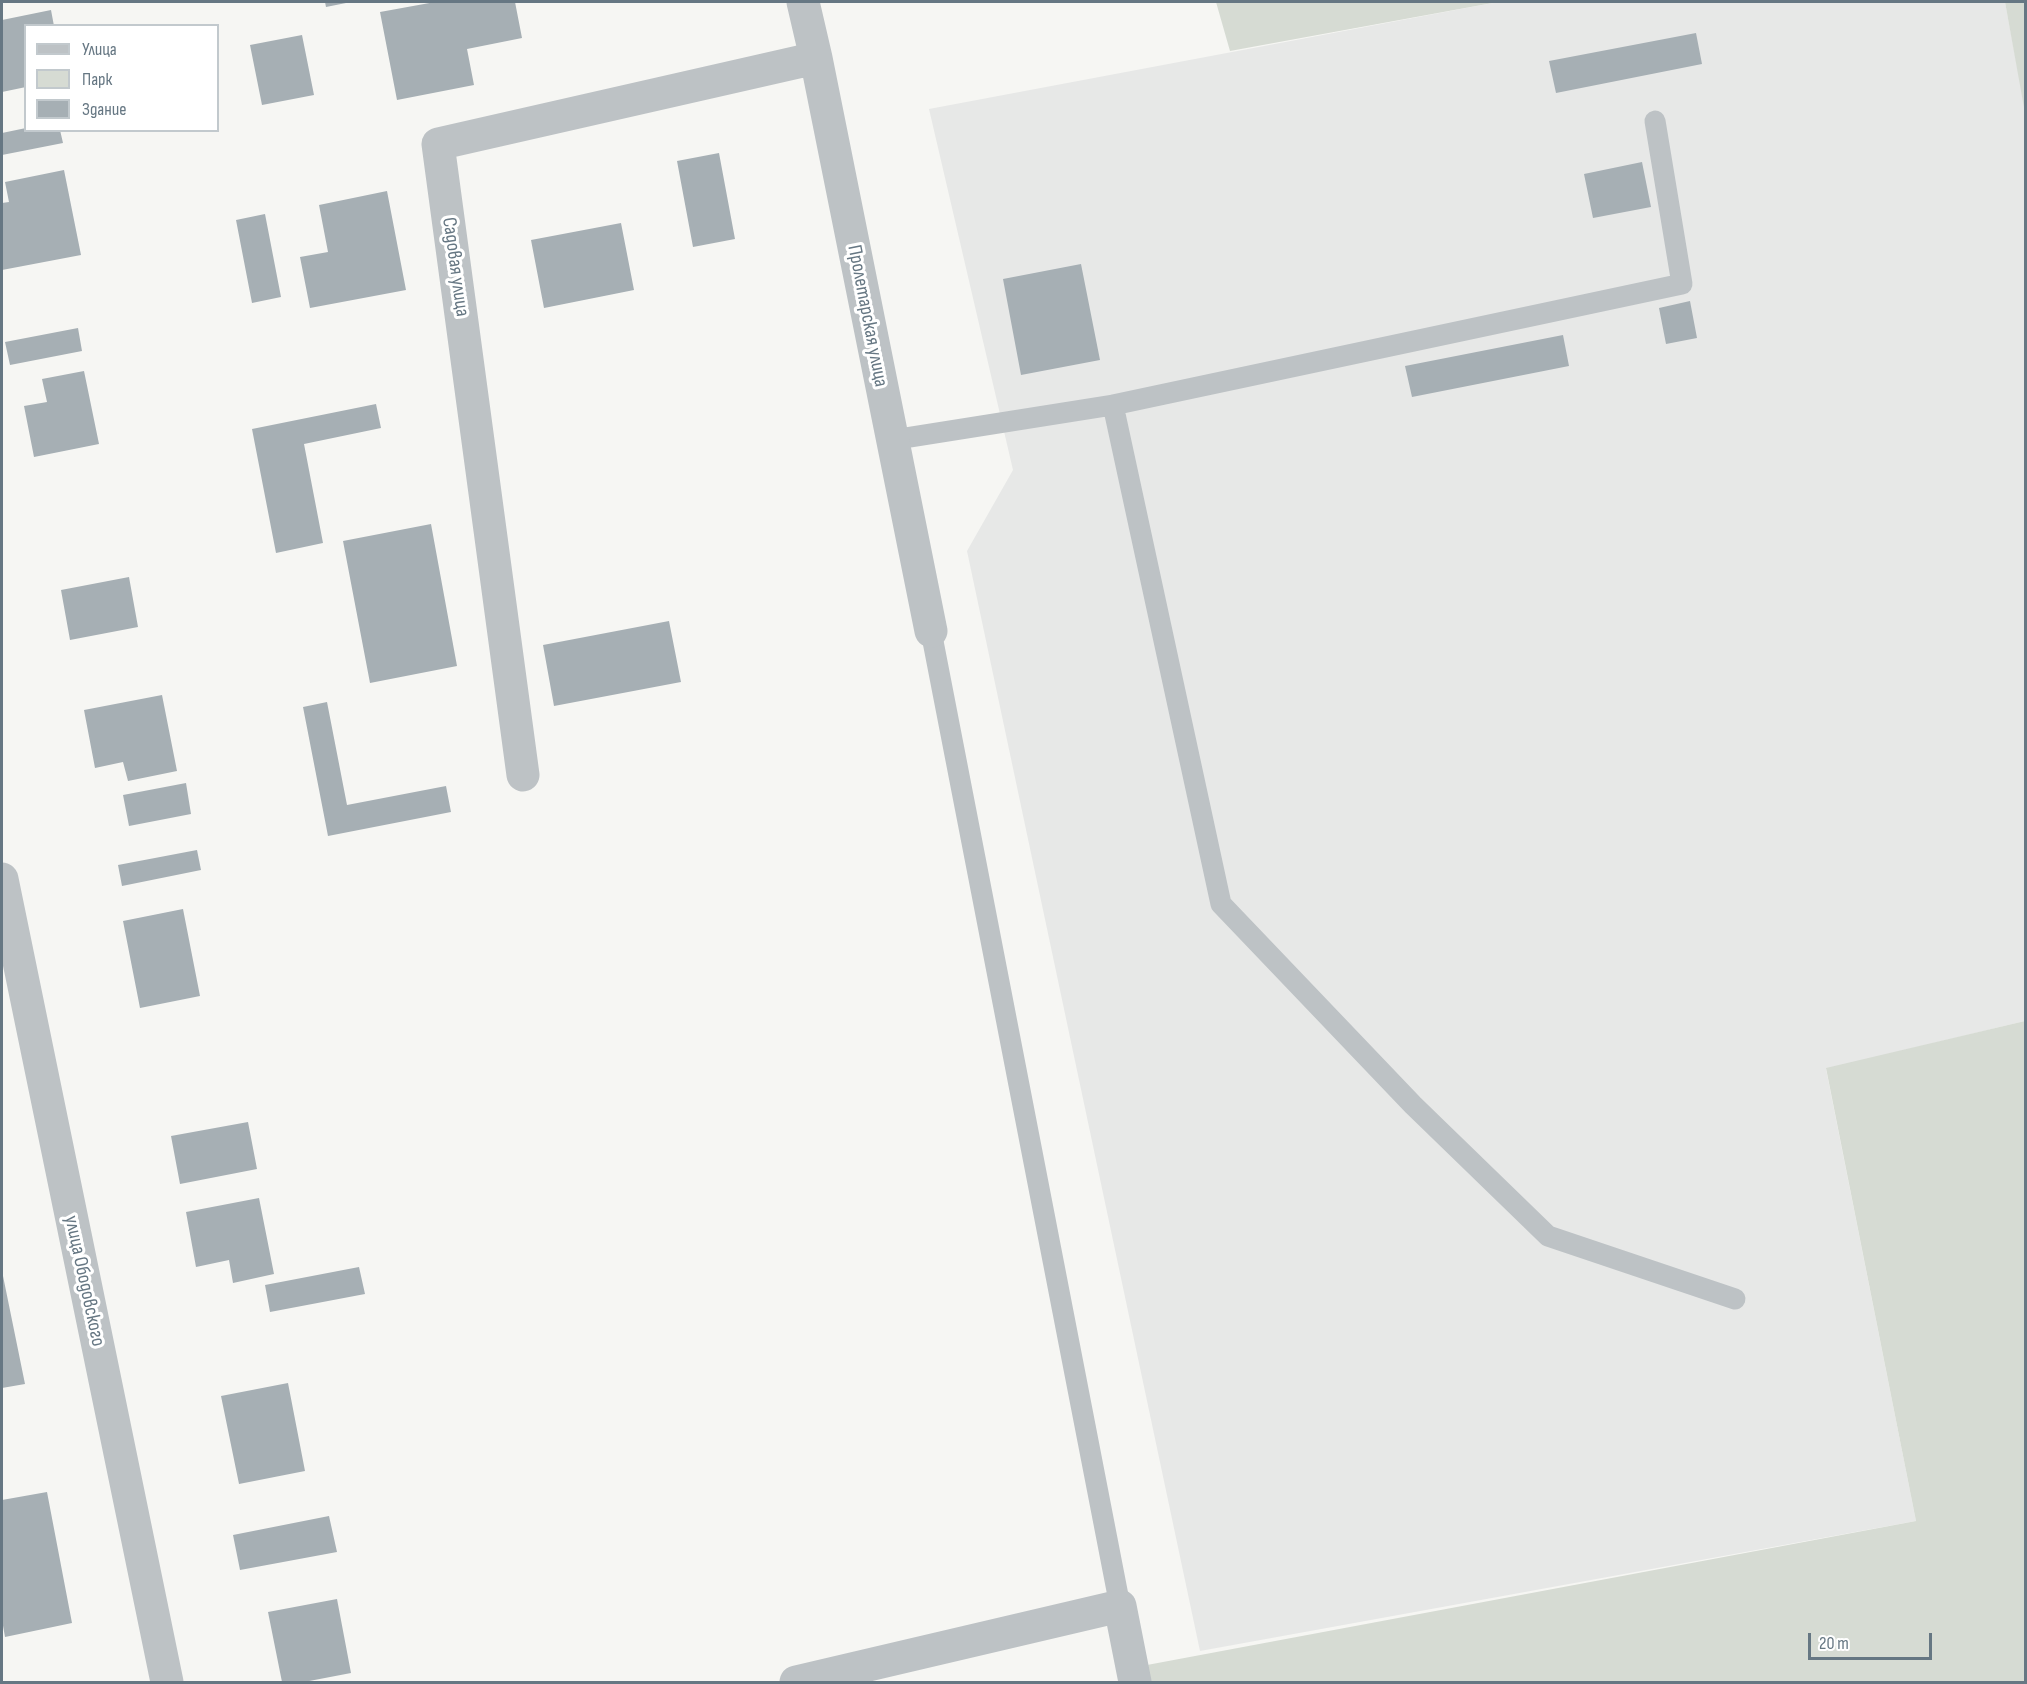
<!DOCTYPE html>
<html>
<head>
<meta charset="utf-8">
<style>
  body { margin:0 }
  #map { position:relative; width:2027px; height:1684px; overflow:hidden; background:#f6f6f3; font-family:"Sofia Sans Condensed",sans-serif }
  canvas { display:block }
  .frame { position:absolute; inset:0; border:3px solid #667783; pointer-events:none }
  .legend { position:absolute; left:24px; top:24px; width:195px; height:108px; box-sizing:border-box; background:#fff; border:2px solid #c2c9cd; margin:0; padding:8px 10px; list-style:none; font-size:18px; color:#667783 }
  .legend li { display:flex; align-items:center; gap:12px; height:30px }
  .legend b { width:30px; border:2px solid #c2c9cd }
  .scale { position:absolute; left:1808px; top:1633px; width:124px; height:27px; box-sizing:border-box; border:3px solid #667783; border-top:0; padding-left:8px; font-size:18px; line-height:21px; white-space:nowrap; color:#667783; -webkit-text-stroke:4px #fff; paint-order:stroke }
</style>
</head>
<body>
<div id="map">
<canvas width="2027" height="1684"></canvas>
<div class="frame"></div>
<ul class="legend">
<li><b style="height:8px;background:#bdc2c5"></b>Улица</li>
<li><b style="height:16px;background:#d6dbd3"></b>Парк</li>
<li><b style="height:16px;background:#a6afb4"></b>Здание</li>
</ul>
<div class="scale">20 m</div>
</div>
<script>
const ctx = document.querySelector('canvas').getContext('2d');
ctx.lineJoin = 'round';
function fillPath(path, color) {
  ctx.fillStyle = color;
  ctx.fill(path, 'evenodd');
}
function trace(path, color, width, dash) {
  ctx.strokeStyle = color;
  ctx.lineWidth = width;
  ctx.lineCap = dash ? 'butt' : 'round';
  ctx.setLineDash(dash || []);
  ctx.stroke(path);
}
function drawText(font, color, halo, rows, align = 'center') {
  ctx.font = font + ' "Sofia Sans Condensed",sans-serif';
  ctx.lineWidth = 6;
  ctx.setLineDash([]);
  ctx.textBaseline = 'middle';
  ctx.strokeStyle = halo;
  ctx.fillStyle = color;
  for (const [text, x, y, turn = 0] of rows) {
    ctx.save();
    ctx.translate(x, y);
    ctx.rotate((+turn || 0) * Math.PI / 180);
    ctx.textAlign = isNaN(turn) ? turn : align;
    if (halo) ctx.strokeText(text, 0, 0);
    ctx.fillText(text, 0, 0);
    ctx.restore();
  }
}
fillPath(new Path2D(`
  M1498 2H2005L2026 113 2025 1021 1826 1069 1916 1521 1200 1651 967 551 1013 470 929 109Z`), '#e7e8e7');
fillPath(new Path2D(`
  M1216 2H1498L1230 51Z
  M2005 2H2025V113Z
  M2025 1021V1682H1151L1147 1665 1916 1521 1826 1068Z`), '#d6dbd3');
fillPath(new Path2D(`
  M325 2H346V3L326 7Z
  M435 2H515L522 38 467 49 474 85 397 100 380 12Z
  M51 10 54 26H26V87L2 92V20Z
  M1696 33 1702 64 1556 93 1549 61Z
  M302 35 314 95 262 105 250 45Z
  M26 128V130H60L63 143 2 155V133Z
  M719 153 735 239 693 247 677 161Z
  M1642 162 1651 207 1593 218 1584 174Z
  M64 170 81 255 2 270V203L9 202 5 182Z
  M387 191 406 290 310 308 300 257 328 252 319 205Z
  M265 214 281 297 252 303 236 220Z
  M621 223 634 290 544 308 531 240Z
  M1081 264 1100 360 1021 375 1003 279Z
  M1690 301 1697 338 1666 344 1659 308Z
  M78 328 82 351 10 365 5 342Z
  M1563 335 1569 366 1412 397 1405 366Z
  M84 371 99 444 34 457 24 406 47 402 42 379Z
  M376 404 381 428 304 444 323 543 276 553 252 429Z
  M431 524 457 666 370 683 343 541Z
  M129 577 138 627 70 640 61 590Z
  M669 621 681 682 554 706 543 645Z
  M162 695 177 771 128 781 123 762 95 768 84 710Z
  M327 702 347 805 446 786 451 812 328 836 303 707Z
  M186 783 191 814 129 826 123 795Z
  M197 850 201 870 122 886 118 865Z
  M183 909 200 996 140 1008 123 921Z
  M248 1122 257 1169 180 1184 171 1136Z
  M259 1198 274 1274 233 1283 229 1260 196 1267 186 1212Z
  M359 1267 365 1294 270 1312 265 1285Z
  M2 1271 25 1384 2 1388Z
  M288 1383 305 1471 239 1484 221 1396Z
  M47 1492 72 1623 5 1637 2 1620V1500Z
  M329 1516 337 1552 240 1570 233 1535Z
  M337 1599 351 1673 304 1682H282L268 1612Z`), '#a6afb4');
trace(new Path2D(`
  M1113 405 1221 904 1413 1105 1548 1236 1735 1299
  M892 440 1113 405 1682 284 1655 121
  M931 631 1120 1606`), '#bdc2c5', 21);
trace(new Path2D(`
  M803 2 816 58 931 631
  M523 775 438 144 816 58
  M796 1682 1120 1606 1135 1682`), '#bdc2c5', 33);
trace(new Path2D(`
  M2 879 167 1682`), '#bdc2c5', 33);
drawText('20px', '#667783', '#fff', [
  ["Садовая улица",455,267,82],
  ["Пролетарская улица",867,316,79],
  ["улица Ободовского",84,1281,78]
]);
</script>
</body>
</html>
